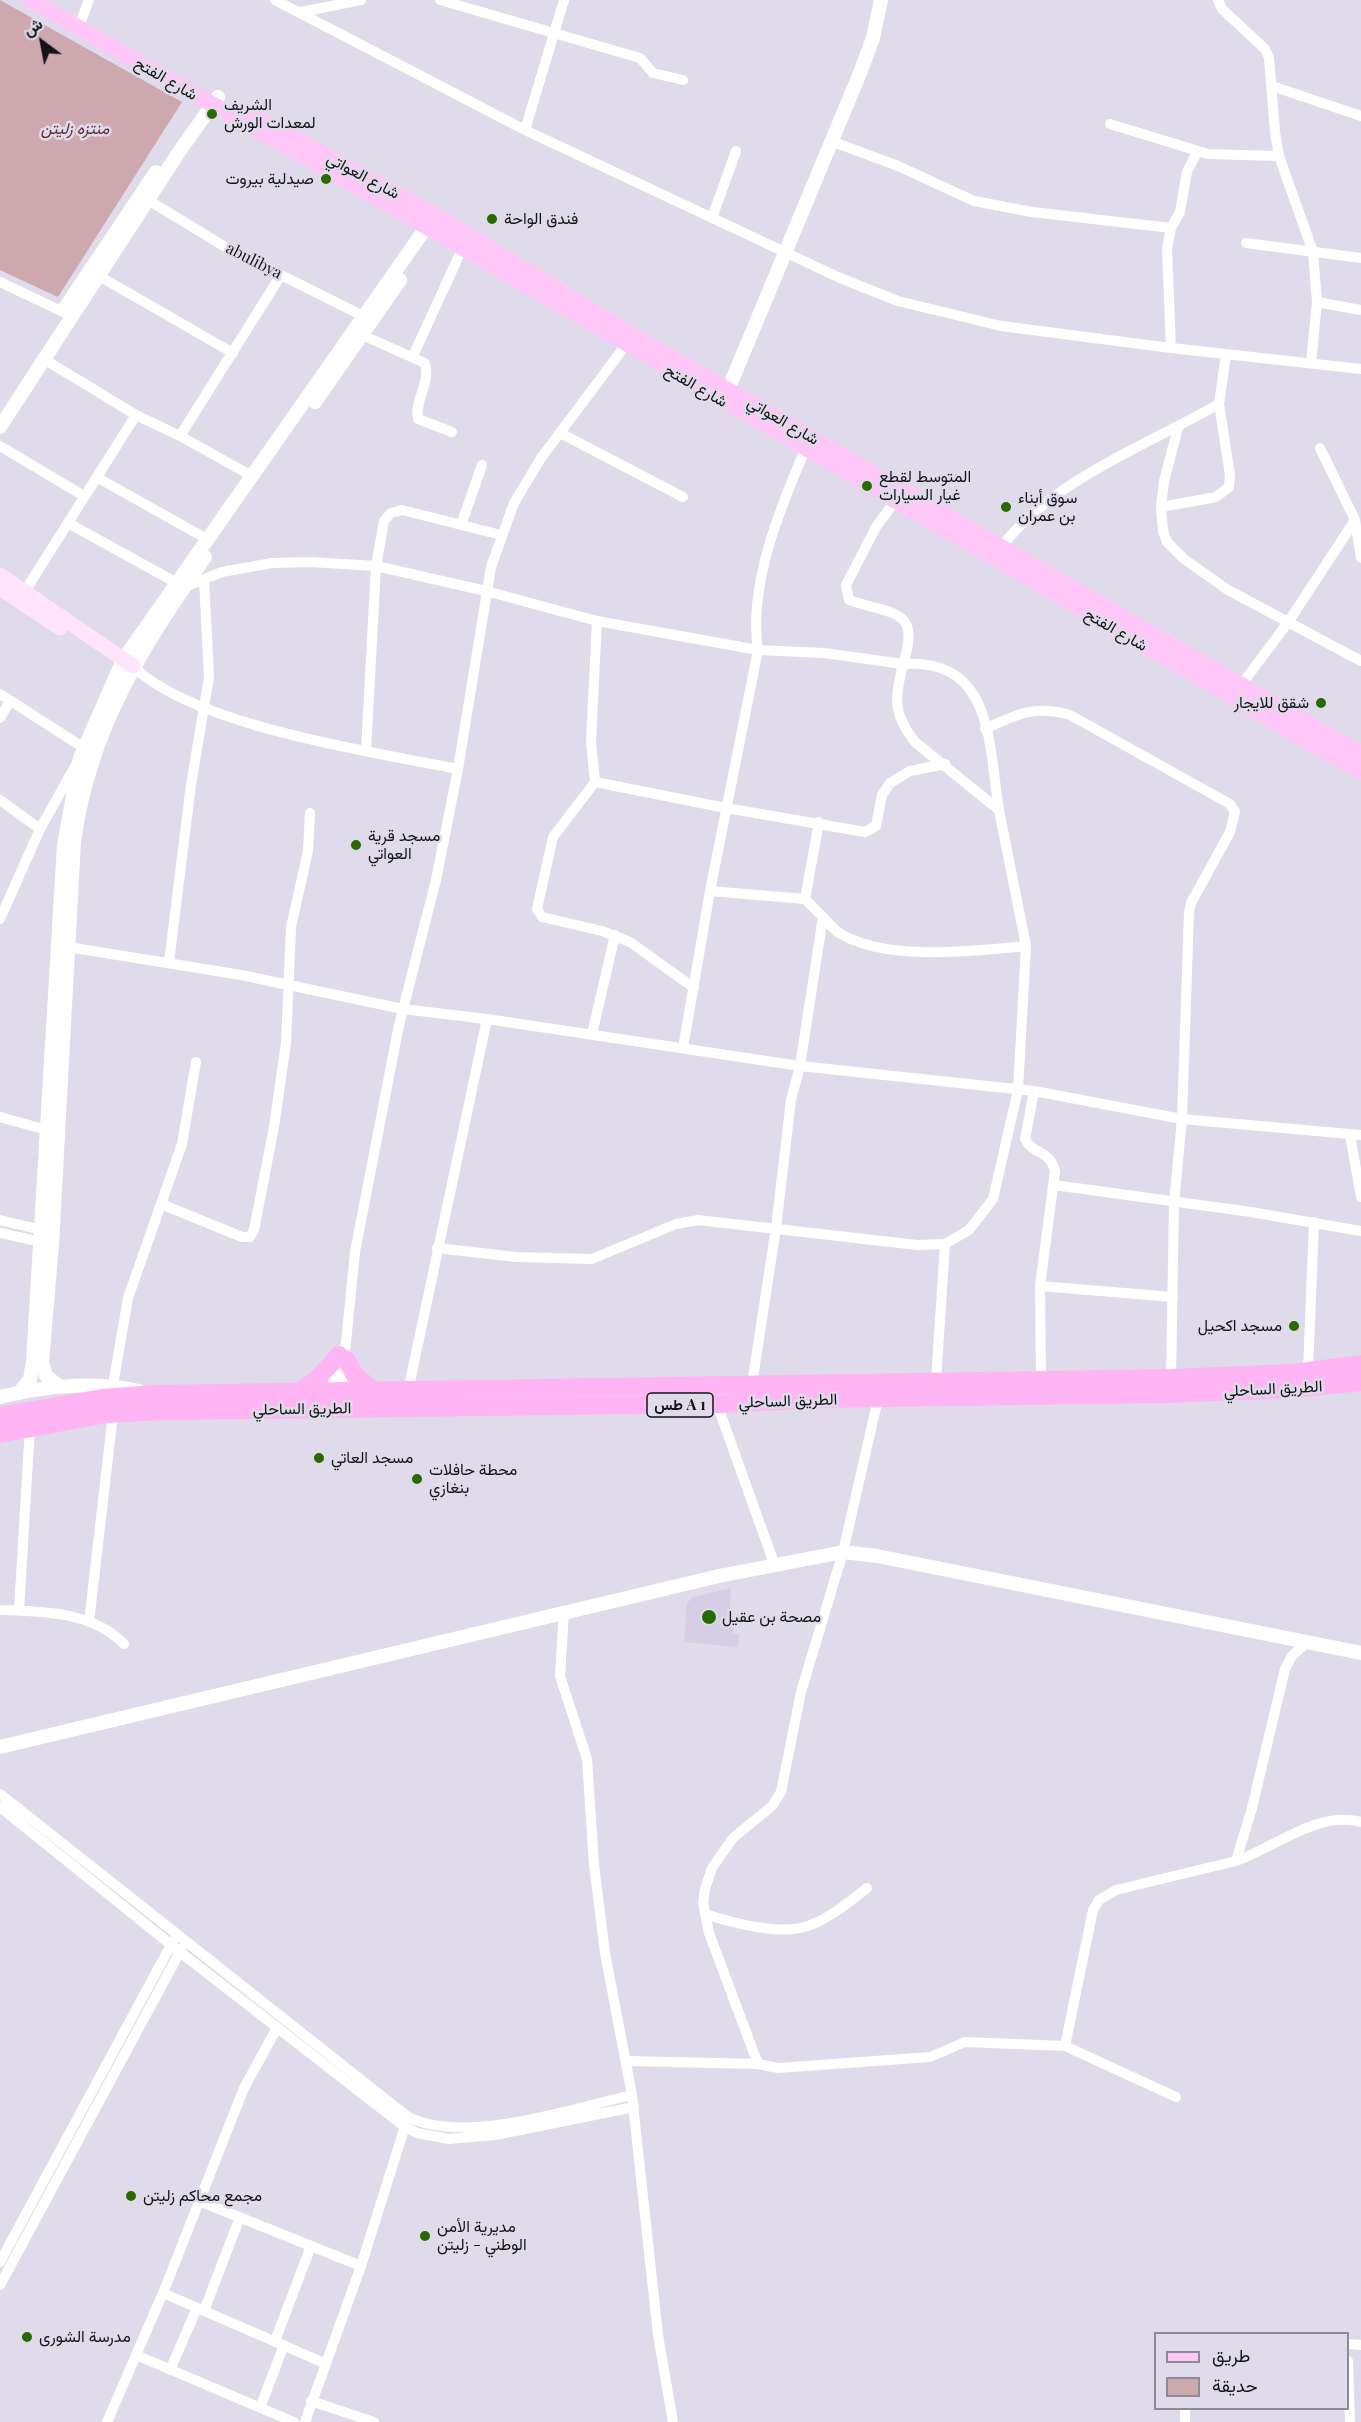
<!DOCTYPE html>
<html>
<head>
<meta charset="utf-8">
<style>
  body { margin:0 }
  #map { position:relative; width:1361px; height:2422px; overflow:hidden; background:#e0dbea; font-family:"Playfair Display",Vazirmatn,serif }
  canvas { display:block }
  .legend { position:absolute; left:1154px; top:2332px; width:195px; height:78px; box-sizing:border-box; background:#e0dbea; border:2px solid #8e8b96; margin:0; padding:8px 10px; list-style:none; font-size:18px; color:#141318 }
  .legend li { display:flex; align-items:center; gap:12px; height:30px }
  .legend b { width:30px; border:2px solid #8e8b96 }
  .north { position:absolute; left:12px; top:12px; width:60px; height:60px; -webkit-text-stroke:4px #e0dbea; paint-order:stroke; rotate:328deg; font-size:16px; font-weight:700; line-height:24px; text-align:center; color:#141318 }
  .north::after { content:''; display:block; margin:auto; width:21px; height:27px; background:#141318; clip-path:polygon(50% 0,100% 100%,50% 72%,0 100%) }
</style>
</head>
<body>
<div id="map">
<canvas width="1361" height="2422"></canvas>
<ul class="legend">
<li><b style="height:8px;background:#ffc7f7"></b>طريق</li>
<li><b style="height:16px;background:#cda8af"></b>حديقة</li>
</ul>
<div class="north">ش</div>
</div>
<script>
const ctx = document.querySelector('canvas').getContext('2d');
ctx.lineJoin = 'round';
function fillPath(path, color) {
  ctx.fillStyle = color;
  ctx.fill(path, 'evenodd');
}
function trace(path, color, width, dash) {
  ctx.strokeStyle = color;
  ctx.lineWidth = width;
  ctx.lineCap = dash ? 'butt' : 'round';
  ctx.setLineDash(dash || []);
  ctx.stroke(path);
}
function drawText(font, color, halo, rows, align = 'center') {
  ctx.font = font + ' "Playfair Display",Vazirmatn,serif';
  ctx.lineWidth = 5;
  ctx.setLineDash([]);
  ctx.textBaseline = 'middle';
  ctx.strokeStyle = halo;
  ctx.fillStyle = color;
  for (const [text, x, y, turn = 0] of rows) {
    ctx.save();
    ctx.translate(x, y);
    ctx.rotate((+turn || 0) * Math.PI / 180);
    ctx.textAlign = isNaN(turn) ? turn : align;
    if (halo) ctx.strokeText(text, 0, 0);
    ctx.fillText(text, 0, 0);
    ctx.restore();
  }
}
fillPath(new Path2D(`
  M731 1588 729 1616 735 1618 733 1634H739L738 1647 684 1642 687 1604 692 1597Z`), '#d5cee4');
fillPath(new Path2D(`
  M0 0 182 102 58 297 0 270Z`), '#cda8af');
trace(new Path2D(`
  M275 0 525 130 840 278 898 301 1001 326 1171 348 1361 369
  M440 0 640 58 653 73 683 80
  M1218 0 1222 9 1265 49 1269 58 1275 132 1279 156 1313 252 1317 302 1311 363
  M301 12 361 0
  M81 21 89 0
  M1272 86 1361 116
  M1110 124 1208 154 1279 156
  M525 130 564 0
  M831 141 898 166 974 201 1032 212 1171 228
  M148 200 227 248 363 316
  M712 218 736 151
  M1246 243 1361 258
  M99 276 233 353
  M0 282 63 312
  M1317 302 1361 310
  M362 335 425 363C431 382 414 401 418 419L452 432
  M1171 348 1167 248 1171 228 1180 212 1187 172 1197 152
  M1226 355 1219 404 1230 475 1229 487 1216 497 1161 507 1163 531 1167 542 1184 559 1228 590 1361 661
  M413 356 462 249
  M42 358 136 415 180 436 252 476
  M560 433 683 497
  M180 436 281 275
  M0 446 84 496
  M1320 448 1355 520 1361 558
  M98 478 207 539
  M899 496 876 527 846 585 849 600C894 615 921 609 903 664 994 658 988 744 999 810
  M1161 507 1164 481 1178 428
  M68 523 175 582
  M461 525 482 465
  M1002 546C1056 478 1145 446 1219 404
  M184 587 222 572 272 563 310 562 376 566 486 591 597 621 758 650 824 653 903 664C895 699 892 712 915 742L999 810 1026 946 1018 1090 993 1199 969 1230 945 1244 917 1245 698 1220 676 1224 592 1259 516 1257 437 1248
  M25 591 136 415
  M597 621 591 742 595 782 553 837 537 909 542 917 602 931 630 942 694 988
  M133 666C193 726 374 752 458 769
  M1242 684 1289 621 1355 520
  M0 694 84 748
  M0 718 10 701
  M985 729C1017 714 1035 705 1070 715L1230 804 1235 812 1230 832 1191 903 1189 912 1182 1119 1174 1203 1171 1378
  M366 751 376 566 384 521 391 513 402 510 501 535
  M595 782 726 808 865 832 876 826 882 795 890 783 910 771 945 764
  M0 800 40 829
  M710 891 805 899
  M823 917C828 922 833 929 839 933 887 962 972 951 1026 946
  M0 919 40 829 77 763
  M68 947 241 975 403 1009 487 1019 800 1066 1034 1091 1182 1119 1361 1135
  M169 962 191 785 209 677 204 579
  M592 1034 615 935
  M683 1048 710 891 758 650C748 586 780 508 805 450
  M1034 1091 1025 1139C1033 1155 1050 1150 1055 1171L1040 1286 1041 1379
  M0 1117 47 1130
  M1350 1135 1361 1197
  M1054 1185 1251 1212 1361 1231
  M161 1204 242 1237H250L254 1230 274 1127 286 1043 291 927 308 851 310 813
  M0 1220 46 1231
  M0 1233 46 1243
  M1040 1286 1173 1297
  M1308 1371 1314 1222
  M936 1381 945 1244
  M752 1384 776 1228 791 1100 800 1066 823 917 805 899 819 822
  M113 1385 128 1298 182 1144 196 1062
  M408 1391 487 1019
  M332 1392 338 1359
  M341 1392 355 1252 399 1025 436 880 458 769 491 567 514 503 541 458 625 346
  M717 1404 775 1566
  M0 1610C42 1611 93 1612 124 1644
  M19 1610 30 1427
  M564 1612 560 1676 587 1759 594 1865 605 1953 632 2095 658 2335 673 2422
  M89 1622 113 1414
  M0 1794 408 2117C466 2145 571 2109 632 2095
  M0 1807 180 1952 405 2127 417 2133 449 2139 495 2135 634 2107
  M1236 1861C1274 1848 1318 1810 1361 1822
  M705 1914C733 1923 785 1937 813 1924 833 1916 850 1901 867 1888
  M1065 2046 1176 2097
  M626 2061 758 2064 778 2068 930 2057 965 2042 1065 2046 1093 1910 1099 1900 1116 1890 1236 1861 1252 1808 1285 1669 1292 1656 1306 1643
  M758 2064 709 1933 703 1902 705 1889 712 1868 733 1838 772 1806 781 1792 801 1692 843 1552 878 1399
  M199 2201 361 2266
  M0 2262 173 1941
  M0 2285 182 1948
  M163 2293 324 2363
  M204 2311 240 2217
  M275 2341 311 2246
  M1348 2344 1361 2345
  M136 2355 294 2422
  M1348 2361 1350 2422
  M170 2370 197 2308
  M311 2401 374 2422
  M260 2408 284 2345
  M1185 2408V2422
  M107 2422 163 2293 244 2088 277 2028
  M305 2422 361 2266 407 2120`), '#fff', 10);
trace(new Path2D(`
  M65 308 156 172
  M725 397 860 73 873 38 881 0
  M315 402 400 280
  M0 427 181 149 218 97
  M59 1386 46 1376 42 1363 52 1244 74 841C90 728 141 649 205 557
  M19 1393 30 1379 33 1362 64 845 80 758 123 660 432 219
  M0 1397C47 1386 91 1381 139 1391
  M0 1747 719 1576 843 1552 877 1556 1361 1653`), '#fff', 14);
trace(new Path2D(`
  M0 575 133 666
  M0 588 60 628`), '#ffe3fb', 15);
trace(new Path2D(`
  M30 0 427 227 1361 772
  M241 109 435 215 634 336 1361 754`), '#ffc7f7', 16);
trace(new Path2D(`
  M346 1359 354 1374 374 1391
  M298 1392 317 1379 339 1355
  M0 1416 102 1398 156 1394 1171 1378 1293 1373 1361 1364
  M0 1434 106 1414 168 1411 717 1404 819 1399 1165 1394 1294 1389 1361 1382`), '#ffb4f4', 18);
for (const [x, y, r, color] of [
  [212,114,6,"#276a00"],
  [326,179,6,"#276a00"],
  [492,219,6,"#276a00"],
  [867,486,6,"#276a00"],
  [1006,507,6,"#276a00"],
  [1321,703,6,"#276a00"],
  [356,845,6,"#276a00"],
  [1294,1326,6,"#276a00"],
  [319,1458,6,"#276a00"],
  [417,1479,6,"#276a00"],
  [709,1617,8,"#276a00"],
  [131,2196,6,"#276a00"],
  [425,2236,6,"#276a00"],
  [27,2337,6,"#276a00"]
]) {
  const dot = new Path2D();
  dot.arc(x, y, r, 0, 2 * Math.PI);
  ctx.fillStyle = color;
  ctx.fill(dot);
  trace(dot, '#e0dbea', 2);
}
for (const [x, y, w] of [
  [680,1405,66]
]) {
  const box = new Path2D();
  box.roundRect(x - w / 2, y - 12, w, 24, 4.5);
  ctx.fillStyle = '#e0dbea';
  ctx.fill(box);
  trace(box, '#141318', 1.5);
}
drawText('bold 15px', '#141318', null, [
  ["طس A 1",680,1405]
]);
drawText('16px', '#141318', '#e0dbea', [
  ["شارع الفتح",166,79,30],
  ["شارع العواتي",363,176,28],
  ["abulibya",254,261,27],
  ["شارع الفتح",696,386,30],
  ["شارع العواتي",783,421,30],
  ["شارع الفتح",1116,630,30],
  ["الطريق الساحلي",1273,1389,-3],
  ["الطريق الساحلي",788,1401,-2],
  ["الطريق الساحلي",302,1409,-1]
]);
drawText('16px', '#141318', '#e0dbea', [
  ["الشريف",224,105],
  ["لمعدات الورش",224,123],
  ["صيدلية بيروت",314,179,"right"],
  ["فندق الواحة",504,219],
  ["المتوسط لقطع",879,477],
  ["غيار السيارات",879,495],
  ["سوق أبناء",1018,498],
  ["بن عمران",1018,516],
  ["شقق للايجار",1309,703,"right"],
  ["مسجد قرية",368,836],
  ["العواتي",368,854],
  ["مسجد اكحيل",1282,1326,"right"],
  ["مسجد العاتي",331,1458],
  ["محطة حافلات",429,1470],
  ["بنغازي",429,1488],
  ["مصحة بن عقيل",722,1617],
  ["مجمع محاكم زليتن",143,2196],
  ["مديرية الأمن",437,2227],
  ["الوطني - زليتن",437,2245],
  ["مدرسة الشورى",39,2337]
], 'left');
drawText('italic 16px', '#612737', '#e0dbea', [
  ["منتزه زليتن",75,129]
]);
</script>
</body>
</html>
